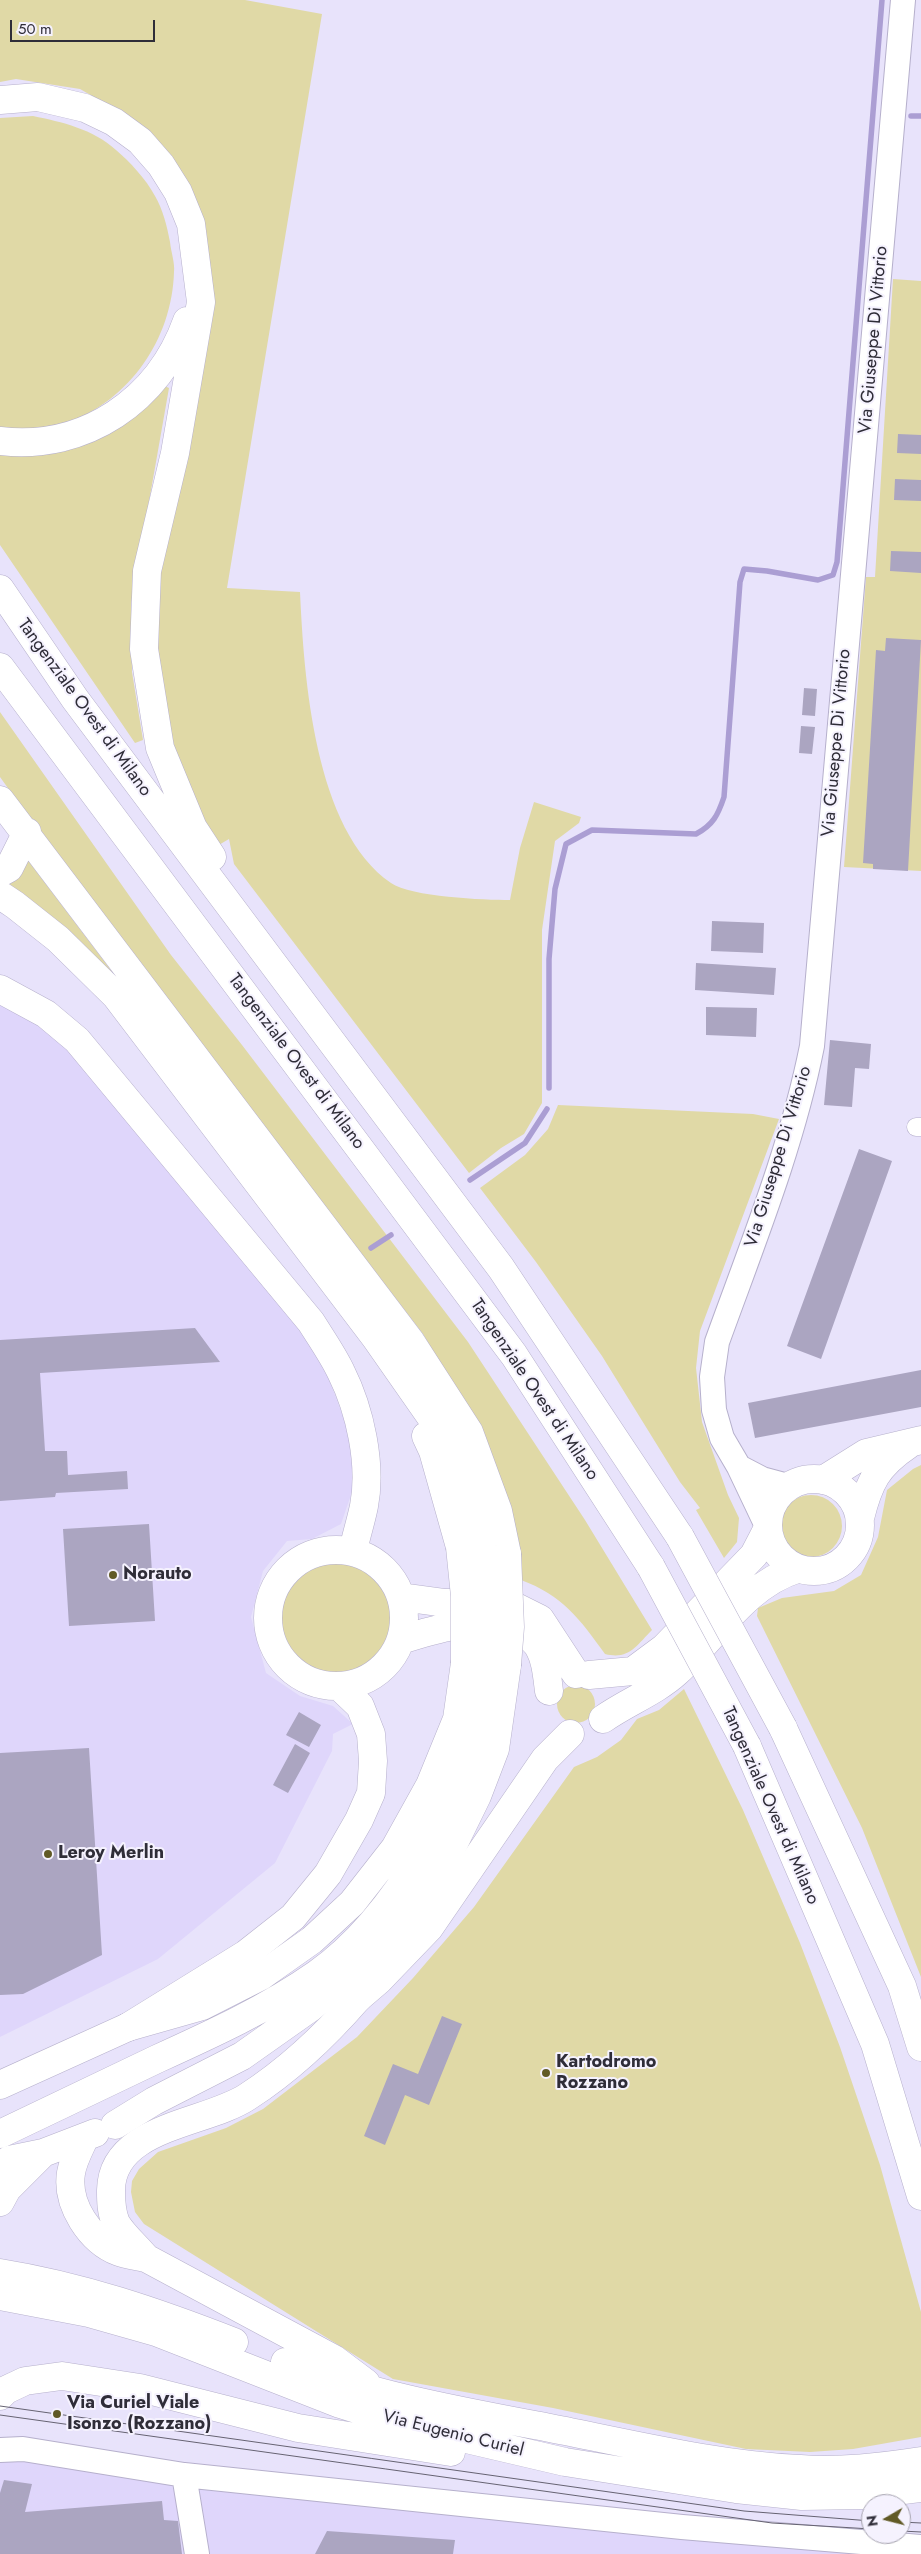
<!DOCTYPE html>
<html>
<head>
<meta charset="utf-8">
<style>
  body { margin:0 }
  #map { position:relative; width:921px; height:2554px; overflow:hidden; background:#e8e3fb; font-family:Jost,sans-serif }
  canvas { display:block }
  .north { position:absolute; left:861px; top:2494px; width:50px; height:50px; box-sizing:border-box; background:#f5f2fe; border:1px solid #a6a3af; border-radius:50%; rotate:262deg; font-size:14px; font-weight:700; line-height:20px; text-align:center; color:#2f2d38 }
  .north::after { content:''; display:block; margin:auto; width:18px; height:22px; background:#615a26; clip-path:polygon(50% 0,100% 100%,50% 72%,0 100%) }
  .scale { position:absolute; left:10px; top:20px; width:145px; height:22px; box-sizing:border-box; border:2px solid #2f2d38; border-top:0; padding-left:6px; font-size:15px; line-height:18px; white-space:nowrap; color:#2f2d38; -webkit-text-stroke:4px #f5f2fe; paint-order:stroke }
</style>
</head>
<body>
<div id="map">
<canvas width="921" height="2554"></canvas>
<div class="north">N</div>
<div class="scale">50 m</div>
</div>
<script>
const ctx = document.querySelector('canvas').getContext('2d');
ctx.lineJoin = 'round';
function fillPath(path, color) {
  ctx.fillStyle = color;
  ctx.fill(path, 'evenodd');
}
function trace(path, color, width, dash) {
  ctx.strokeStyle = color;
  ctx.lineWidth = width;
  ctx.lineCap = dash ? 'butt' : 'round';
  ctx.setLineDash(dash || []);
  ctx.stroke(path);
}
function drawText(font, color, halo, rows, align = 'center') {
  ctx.font = font + ' Jost,sans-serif';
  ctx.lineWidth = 4;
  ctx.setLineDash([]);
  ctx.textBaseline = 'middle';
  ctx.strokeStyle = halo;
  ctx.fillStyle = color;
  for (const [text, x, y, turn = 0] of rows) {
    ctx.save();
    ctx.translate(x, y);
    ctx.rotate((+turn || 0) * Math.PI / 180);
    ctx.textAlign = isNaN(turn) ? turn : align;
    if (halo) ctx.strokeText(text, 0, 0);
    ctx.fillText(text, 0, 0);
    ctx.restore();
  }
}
fillPath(new Path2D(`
  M0 1001 54 1026 289 1311 323 1364 345 1421 352 1457 353 1489 341 1524 312 1539 287 1541 263 1571 251 1617 266 1673 300 1696 333 1706 353 1724 333 1734 332 1751 275 1863 158 1959 0 2037Z
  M0 2450 910 2554H0Z`), '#dfd6fb');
fillPath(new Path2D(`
  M0 0H245L322 14 227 588 300 592C304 677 314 830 391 883 411 897 484 900 510 900L520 848 534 802 581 817 579 823 555 841 542 930V1103L524 1134 501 1148 469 1173 234 864 229 839 217 846 175 762 156 683V599L200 349 174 163 136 121 80 89 16 79 0 82Z
  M33 116C62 122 93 129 116 150 130 162 146 179 155 196 163 210 167 226 170 242 171 252 175 263 174 272 172 339 130 400 67 423 46 431 22 430 0 431V118Z
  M893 279 921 281V871L844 867 866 577H875Z
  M160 384 169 388 131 604 132 672 143 740 135 743 0 545V452Z
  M0 712 171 955 242 1045 468 1342 585 1520 652 1630C636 1646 629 1660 605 1654 580 1619 562 1595 521 1580L477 1426 423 1334 89 901 0 777Z
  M24 855 132 998 1 880Z
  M558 1105 753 1114 779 1119 700 1331 696 1368 702 1422 728 1495 739 1518 737 1542 724 1558 696 1510 700 1508 680 1482 602 1356 536 1262 480 1188 525 1155 548 1129Z
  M921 1465V1977L862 1828 757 1616 758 1608 782 1598 834 1591 861 1575 878 1537 887 1490 913 1469Z
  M780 1526a31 31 0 1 1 62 0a31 31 0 1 1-62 0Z
  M280 1618a56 56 0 1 1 112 0a56 56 0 1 1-112 0Z
  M557 1704a19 19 0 1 1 38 0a19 19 0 1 1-38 0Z
  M684 1689 743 1810 800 1943 840 2047 880 2165 921 2312V2437L853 2449 810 2452 746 2449 553 2408 393 2379 144 2224 135 2212 131 2192 132 2181 139 2169 158 2152 226 2128 263 2109 357 2037 413 1978 474 1907 574 1767 597 1757 621 1740 637 1719 659 1710Z`), '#e0d9a6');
trace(new Path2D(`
  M911 116H921
  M549 1088V959L555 889 566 844 592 830 696 834C713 825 718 815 724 797L740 582 744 569 767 571 818 580 833 575 837 562 882 0
  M470 1180 525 1143 547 1109
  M371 1248 391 1235`), '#ab9ed3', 5.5);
fillPath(new Path2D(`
  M898 434 921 435V454L897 453Z
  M895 479 921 480V501L894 500Z
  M891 551 921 552V573L890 571Z
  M886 638 921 640 908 871 873 869V864L863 863 876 650 885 651Z
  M804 688 817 689 815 716 802 715Z
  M801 726 815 727 812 754 799 753Z
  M712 921 764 923 763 953 711 951Z
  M696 963 776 968 774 995 695 990Z
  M706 1007 757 1008 756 1037 706 1035Z
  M830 1040 871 1044 869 1069 855 1068 852 1107 824 1105Z
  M859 1149 892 1161 821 1359 787 1346Z
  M195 1328 220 1362 40 1373 45 1451H67L68 1475 127 1471 128 1489 56 1493 55 1497 0 1501V1340Z
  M921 1370V1407L755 1438 748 1403Z
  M149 1524 155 1621 69 1626 63 1529Z
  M299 1712 321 1725 309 1747 286 1735Z
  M295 1744 310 1753 288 1793 273 1785Z
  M89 1748 102 1955 23 1994 0 1995V1753Z
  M442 2016 462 2024 429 2105 405 2095 385 2145 364 2136 393 2064 418 2074Z
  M4 2480 32 2484 25 2512 162 2501 164 2520 178 2521 182 2554H0V2493Z
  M327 2531 455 2540 453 2554H315Z`), '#aba5c1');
const pedestrian = new Path2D(`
  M916 1127H921`);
const minor = new Path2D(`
  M739 1467 762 1479 788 1486
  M768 1528 739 1467 722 1438 714 1410 712 1377 717 1342C752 1245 792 1147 812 1046L903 0
  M0 2450 23 2449 184 2475 682 2527 921 2547
  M184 2475 197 2554`);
const tertiary = new Path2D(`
  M0 989 46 1014 77 1040 311 1322C321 1338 333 1355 341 1372 360 1410 372 1464 364 1506 361 1521 356 1536 353 1551
  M768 1525a46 46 0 1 1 92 0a46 46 0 1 1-92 0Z
  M823 1480 866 1453 921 1440
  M860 1518C869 1482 877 1466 908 1445
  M268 1618a68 68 0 1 1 136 0a68 68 0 1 1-136 0Z
  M401 1597 445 1603 481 1602 516 1607 540 1619 576 1674
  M401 1640C438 1628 471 1618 509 1629 520 1632 532 1636 538 1646 546 1659 547 1676 549 1691
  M589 1675 633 1671 664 1648 754 1555 768 1528
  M603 1719C627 1702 655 1692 677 1672 716 1637 745 1585 797 1569
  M358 1998 379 1980 429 1928 545 1759 570 1734
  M0 2085 128 2027 246 1954 293 1917 328 1874 359 1820 371 1793 373 1761 371 1734 360 1706 340 1687`);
const secondary = new Path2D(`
  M85 2137C80 2148 73 2160 71 2173 66 2204 90 2241 119 2252 127 2255 137 2256 146 2258L334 2359 366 2383
  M0 2168 9 2160 43 2153 95 2133
  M0 2202 7 2189 43 2153
  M146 2258C136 2246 123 2235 116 2223 111 2212 111 2201 111 2190 112 2126 206 2124 247 2097 289 2070 325 2036 358 1998
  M0 2273C81 2286 157 2312 234 2342
  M0 2296 89 2313 156 2332 340 2404 411 2426 565 2462 736 2489 802 2496 864 2495 921 2488
  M285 2362C370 2395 460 2411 550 2428 632 2444 716 2465 800 2469 840 2472 881 2467 921 2461
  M0 2396 6 2390 25 2381 62 2376 140 2388 298 2428 451 2452`);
const motorway = new Path2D(`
  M0 100 38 97 85 108 114 122 140 141 161 165 178 192 191 224 201 302 175 453 147 571 144 649 160 748 193 828 212 857
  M0 441C85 451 159 400 187 321
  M0 589 75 699 501 1268 680 1537
  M0 667 514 1355 651 1567
  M0 800 411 1342 469 1432 498 1511 507 1554
  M0 873 9 868 27 832
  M0 895 15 905 58 939 116 996 375 1337 433 1420 462 1476 482 1547
  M426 1436 433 1451 460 1547
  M783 1728 902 1986 921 2047
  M747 1746 875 2044 921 2196
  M128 2027 202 2006 261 1976 312 1940 352 1903 395 1848 430 1785 457 1719 465 1663
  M115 2125 154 2101 242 2056 310 2008 368 1959 404 1923 454 1843 477 1796 495 1749 507 1665
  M0 2134C52 2109 104 2084 157 2059 212 2034 267 2009 317 1974 396 1918 464 1796 483 1702 485 1689 486 1675 488 1661`);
trace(pedestrian, '#b6b0cc', 19);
trace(minor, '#b6b0cc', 26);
trace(tertiary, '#b6b0cc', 29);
trace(secondary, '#b6b0cc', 29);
trace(motorway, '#b6b0cc', 29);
trace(pedestrian, '#fff', 18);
trace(minor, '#fff', 24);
trace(tertiary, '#fff', 28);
trace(secondary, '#fff', 28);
trace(motorway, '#fff', 28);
trace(new Path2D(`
  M0 2406 744 2511 871 2521
  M0 2415 772 2523 871 2529
  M901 2522 921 2523
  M901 2531 921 2532`), '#666372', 1);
const motorwayBridge = new Path2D(`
  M680 1537 783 1728
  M460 1547 465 1596V1663
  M482 1547 488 1597V1661
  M507 1554 510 1627 507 1665
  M651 1567 747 1746`);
trace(motorwayBridge, '#b6b0cc', 29, []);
trace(motorwayBridge, '#fff', 28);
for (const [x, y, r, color] of [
  [113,1575,5,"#615a26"],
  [48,1854,5,"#615a26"],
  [546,2073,5,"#615a26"],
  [57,2414,5,"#615a26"]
]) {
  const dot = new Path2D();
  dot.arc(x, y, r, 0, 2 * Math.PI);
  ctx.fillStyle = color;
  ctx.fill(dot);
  trace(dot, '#f5f2fe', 2);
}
drawText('18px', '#2f2d38', '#f5f2fe', [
  ["Via Giuseppe Di Vittorio",874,340,-85],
  ["Tangenziale Ovest di Milano",84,708,54],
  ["Via Giuseppe Di Vittorio",837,743,-85],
  ["Tangenziale Ovest di Milano",296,1062,53],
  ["Via Giuseppe Di Vittorio",779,1157,-73],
  ["Tangenziale Ovest di Milano",534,1390,56],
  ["Tangenziale Ovest di Milano",770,1806,66],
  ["Via Eugenio Curiel",453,2434,14]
]);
drawText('bold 18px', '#2f2d38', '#f5f2fe', [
  ["Norauto",123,1575],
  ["Leroy Merlin",58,1854],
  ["Kartodromo",556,2063],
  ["Rozzano",556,2084],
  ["Via Curiel Viale",67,2404],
  ["Isonzo (Rozzano)",67,2425]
], 'left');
</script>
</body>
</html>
